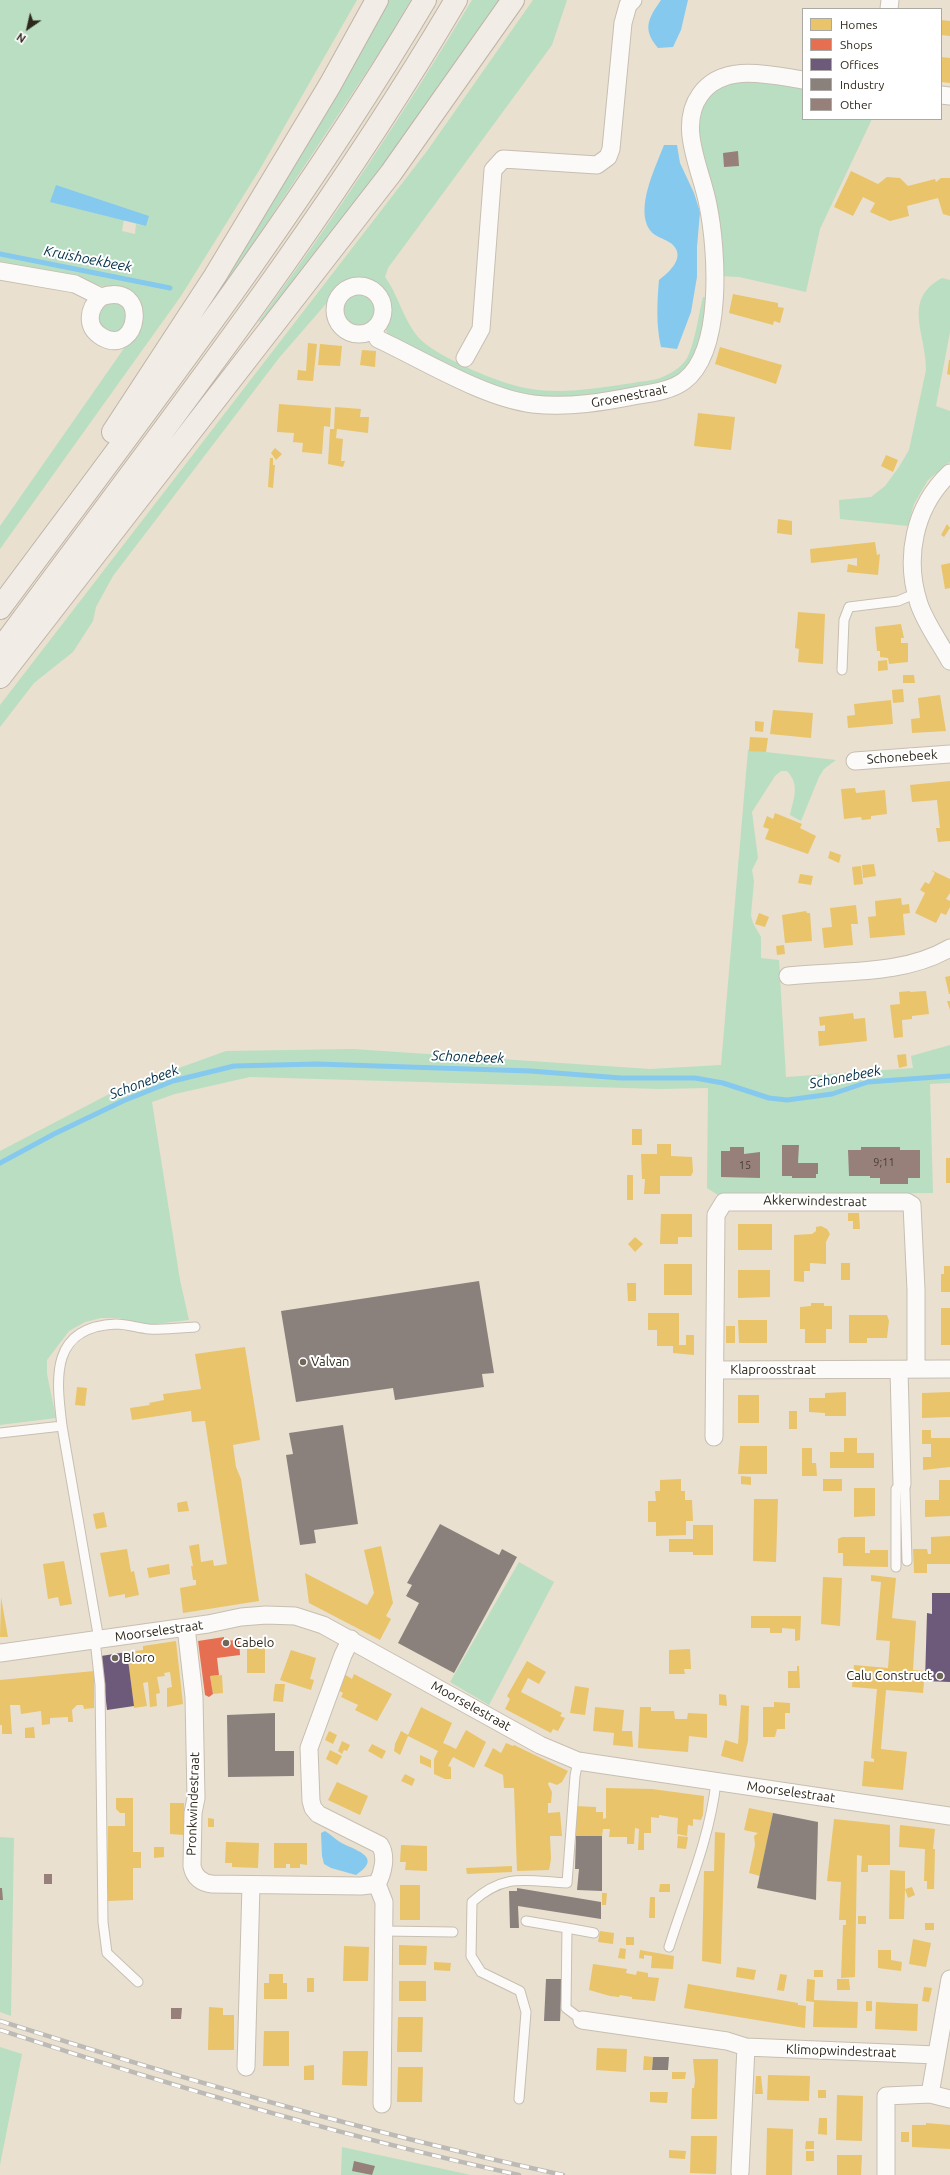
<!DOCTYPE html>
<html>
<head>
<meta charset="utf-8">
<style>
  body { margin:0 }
  #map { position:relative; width:950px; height:2175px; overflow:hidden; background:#e9e0cf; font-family:Ubuntu,sans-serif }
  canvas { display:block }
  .legend { position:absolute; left:802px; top:8px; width:140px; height:112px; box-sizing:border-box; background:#fff; border:1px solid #aba9a4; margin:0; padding:5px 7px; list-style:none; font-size:12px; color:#2e271b }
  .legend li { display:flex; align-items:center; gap:8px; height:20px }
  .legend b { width:20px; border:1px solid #aba9a4 }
  .north { position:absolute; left:8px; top:8px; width:40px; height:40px; -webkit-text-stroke:3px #fff; paint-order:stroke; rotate:214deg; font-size:11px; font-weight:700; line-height:16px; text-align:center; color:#2e271b }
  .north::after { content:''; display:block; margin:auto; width:14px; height:18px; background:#2e271b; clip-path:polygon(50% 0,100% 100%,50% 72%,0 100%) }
</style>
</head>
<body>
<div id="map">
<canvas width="950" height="2175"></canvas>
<ul class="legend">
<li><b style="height:11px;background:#e9c46a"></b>Homes</li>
<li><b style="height:11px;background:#e76f51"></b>Shops</li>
<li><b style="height:11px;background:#6d597a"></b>Offices</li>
<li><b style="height:11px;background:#8a817c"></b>Industry</li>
<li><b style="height:11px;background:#97807a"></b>Other</li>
</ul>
<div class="north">N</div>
</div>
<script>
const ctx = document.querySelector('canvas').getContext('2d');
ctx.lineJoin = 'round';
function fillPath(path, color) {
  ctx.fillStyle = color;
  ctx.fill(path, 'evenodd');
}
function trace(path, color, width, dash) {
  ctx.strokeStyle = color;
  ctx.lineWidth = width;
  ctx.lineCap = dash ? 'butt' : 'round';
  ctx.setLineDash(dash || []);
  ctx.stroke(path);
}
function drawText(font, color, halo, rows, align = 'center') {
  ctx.font = font + ' Ubuntu,sans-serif';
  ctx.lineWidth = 4;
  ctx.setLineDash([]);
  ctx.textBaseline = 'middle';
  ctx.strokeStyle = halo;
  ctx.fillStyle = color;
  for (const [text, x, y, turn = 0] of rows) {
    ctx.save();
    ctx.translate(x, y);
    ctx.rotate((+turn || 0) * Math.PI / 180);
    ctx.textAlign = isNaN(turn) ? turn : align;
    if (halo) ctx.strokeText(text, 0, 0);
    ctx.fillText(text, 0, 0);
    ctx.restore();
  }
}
fillPath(new Path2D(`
  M0 0H357L260 169 181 296 0 549V526L127 344 138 332 121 290 0 265ZM124 220 146 226 136 224 135 234 122 231Z
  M385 0H411L381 50 243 259 220 291 215 289Z
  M472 0H504L466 57 264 324 259 321C335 217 406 110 472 0Z
  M533 0H567L552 45 388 268 385 277C401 299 405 329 427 345 448 361 499 383 525 388 560 395 598 388 633 383 642 381 652 381 660 378 670 374 679 369 685 361 694 350 699 312 703 297L710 298 702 335 692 363 675 383 576 402 505 394 388 335 385 327 389 312 387 299 376 287 365 282 356 280 338 290 279 358 113 576 96 607 93 621 73 652 34 683 0 727V705L427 151Z
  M740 79 803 84V119H872L820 229 806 292 739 277 719 276 698 127 699 114 712 91Z
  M942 278 950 280V332L936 406 950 411V462L928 480 914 504 908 526 840 519 839 500 871 497 885 486 899 467 909 450 926 370C927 335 901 300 942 278Z
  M341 310a17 17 0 1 1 34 0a17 17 0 1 1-34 0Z
  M109 298 131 310 121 334 100 329 96 308Z
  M748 750 836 760 824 769 819 777 801 821 790 815C794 797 800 785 787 771H781L775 776 752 812 758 858 752 870 754 881 751 915 753 923 761 937V958L779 960 786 1077 913 1068 911 1056 950 1045V1083L930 1084 933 1193 718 1195 707 1188 708 1088 660 1089 250 1077 175 1094 152 1102 180 1280 189 1320 147 1325 118 1318H101L85 1322 69 1331 47 1360V1374L56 1418 0 1425V1151L115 1091 226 1051 353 1049 650 1069 721 1065Z
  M519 1562 554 1582 489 1705 450 1682Z
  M0 1837 14 1838 11 2016 0 2012Z
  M0 2047 22 2054 0 2165Z
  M342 2147 471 2175H341Z`), '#badec2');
fillPath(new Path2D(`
  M661 0H688L681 30 673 47 658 48C642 29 648 19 661 0Z
  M664 145H677L680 163 694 193 700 212 697 247V277L691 312 677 349 661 347C656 325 657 303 659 280 668 273 686 258 673 245 665 237 653 239 647 225 638 202 656 166 664 145Z
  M56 185 149 216 146 226 50 202Z
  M325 1831C330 1834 335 1839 340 1842 353 1850 385 1856 356 1875L331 1868 324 1864 322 1856 321 1833Z`), '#86c9ef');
fillPath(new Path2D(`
  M941 20 950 21V36L941 35Z
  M941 57 950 58V83L941 82Z
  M851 171 878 184 887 177 900 178 908 186 935 179 936 182 941 178H950V216L943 214 938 198 907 206 909 216 890 221 870 212 875 203 863 197 853 216 834 207Z
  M733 294 778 303V307L784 308 780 323 774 321 773 325 729 313Z
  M308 343 317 344 313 381 297 380 298 370 306 371Z
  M320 344 342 346 340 366 318 365Z
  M720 347 782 365 776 384 715 364Z
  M362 350 376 351 375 367 360 365Z
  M949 360H950V375L947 374Z
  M279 404 331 408 330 427 324 426 322 454 302 452 303 443 293 442 294 433 277 432Z
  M335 407 361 409 360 417H369L368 433 337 429 336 438 343 439 341 461H345L343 467 328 464 330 429H334Z
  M698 413 735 417 731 450 694 446Z
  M275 448 282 454 276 460 271 453Z
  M886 455 898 460 893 472 881 466Z
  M270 458H273V465H275L273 488 268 487Z
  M778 519 792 521V535L777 533Z
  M947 524 950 528 944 537 941 535Z
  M875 542 877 555 880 554 878 575 847 572 848 564 857 566V558L811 563 810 549Z
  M950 563V588L945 589 941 565Z
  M798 612 825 614 823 664 798 662 799 649 795 648Z
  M901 624 904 638H901V643H908V662L889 664 888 658 880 657V651H877L875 627Z
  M887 660 888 670 878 671V661Z
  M903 675H914L915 683H903Z
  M903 689 904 702 893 703 892 690Z
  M940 695 946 731 912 733 911 719 920 718 918 698Z
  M891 700 893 724 848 728 847 716 855 715 854 704Z
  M773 710 813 713 811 738 770 734Z
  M755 721 764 722 763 732 755 731Z
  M750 737 768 738 766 752 749 751Z
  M950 781V841L938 842 936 828H940L937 800 912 802 910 785Z
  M855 788 856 793 885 790 887 814 871 816V819L862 820 861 817 844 819 841 789Z
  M775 813 802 824 800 828 816 836 808 854 765 839 769 829 763 827 767 816 773 819Z
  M830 851 841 855 839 863 828 858Z
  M874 864 876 876 863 878 862 865Z
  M861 866 863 884 854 885 852 867Z
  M931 870 950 879V893L946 899 950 901V907L946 915 941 913 936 923 915 913 925 893 920 890 925 882 929 884 935 873Z
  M800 874 813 876 811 885 798 883Z
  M901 898 902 905 909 904 910 913 903 914 905 935 870 938 868 917 876 916 875 901Z
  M856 905 858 924H851L853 945 824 948 822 928 832 927 830 908Z
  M806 911 807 913H810L812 941 785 943 782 915Z
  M759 913 769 917 765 927 755 924Z
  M784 945 785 954 777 955 776 946Z
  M950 976V994H949L945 977Z
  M910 991V992L926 991 929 1014 912 1016V1019L902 1020 903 1037 894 1038 890 1005 900 1004 899 992Z
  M947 1001H950V1010Z
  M853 1013 854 1019 865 1018 867 1041 819 1046 818 1031H825V1025L820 1026 819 1017Z
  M906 1054 907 1066 899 1068 897 1055Z
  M632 1129H642V1145H632Z
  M657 1144H671V1156L692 1157 693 1172 691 1176H660V1194H644L645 1179H642L641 1154H657Z
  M946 1158H950V1183H946Z
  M627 1175H633V1200H627Z
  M848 1213H859L860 1229H853V1221H848Z
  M661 1214H692V1237H678V1244H660Z
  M738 1224H772V1250H738Z
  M821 1226 827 1229 830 1234 826 1242V1264L810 1263V1271H804V1282L794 1281V1235L812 1234 816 1231V1227Z
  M635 1237 643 1244 635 1252 628 1244Z
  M841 1263H850V1280H841Z
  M664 1264H692V1295H664Z
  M944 1266H950V1292H941V1274H944Z
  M738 1270H770V1297L738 1298Z
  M627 1283H636V1301H628Z
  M811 1303H824V1306H832V1329H826V1343H805V1329H800V1307L811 1306Z
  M941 1308H950V1345H941Z
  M648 1313H679V1345H686V1335H694V1355L673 1353V1346H657V1330H648Z
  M849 1315H887L889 1321 887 1338H867V1343H849Z
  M738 1320H767V1343H739Z
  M726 1326H735V1343H726Z
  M245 1347 260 1440 233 1445 236 1467 241 1479 259 1601 183 1613 180 1588 196 1585V1580H193L191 1566H193L189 1546 199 1544 201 1562 213 1560 214 1566 227 1564 205 1421 192 1422 191 1411 132 1420 130 1408 150 1405 149 1403 164 1400 163 1394 201 1389 195 1354Z
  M77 1387 87 1388 85 1406 75 1405Z
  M846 1392V1416H825V1413L809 1412V1398H825V1393Z
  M950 1392V1417L922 1418V1393Z
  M738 1395H759V1423H738Z
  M789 1411H797V1429H789Z
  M922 1430H931V1438H950V1467L923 1470V1457H931V1444H922Z
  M844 1438H857V1453H874V1468H830V1452H844Z
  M740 1446H767V1474H738Z
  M802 1448H812V1463H816L817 1476H802Z
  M741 1476 751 1477V1485L741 1484Z
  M681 1479V1491H685V1500H692L693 1521H686V1535L656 1536V1522H648V1501H656L655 1491H660V1480Z
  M823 1479H842V1491H823Z
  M939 1480H950V1516L925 1517V1500H939Z
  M854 1488H875V1516L854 1517Z
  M754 1499H778L776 1562 753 1561Z
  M187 1501 189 1511 178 1512 177 1503Z
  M104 1512 107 1527 96 1529 93 1514Z
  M693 1525H713V1555H693V1552H669V1539H693Z
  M950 1536V1564H927V1573H914L913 1549H927L928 1554H931V1537Z
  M842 1537H865V1553H870V1550H888V1567L843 1566V1553H838V1539Z
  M381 1546 393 1603 386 1616 391 1619 380 1640 309 1603 305 1573 367 1605 374 1593 364 1550Z
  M127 1549 131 1572 134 1571 139 1595 125 1598V1594L109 1597 100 1553Z
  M64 1561 72 1604 60 1606 58 1597 48 1599 43 1564Z
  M169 1564 170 1574 149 1578 147 1568Z
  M871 1575 896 1578 892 1618 916 1621 913 1670 925 1671 923 1693 886 1690 881 1749 907 1752 903 1790 862 1786 864 1761 874 1762V1759L871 1758 877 1689 852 1687 854 1665 888 1668 890 1641 876 1640 881 1582 871 1581Z
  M823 1577 842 1578 840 1626 821 1624Z
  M1 1597 8 1637H0Z
  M751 1616H801L800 1640 795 1641V1629L782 1628V1633H770V1628H751Z
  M176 1641 183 1704 167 1707V1688L172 1687 170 1672 164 1673 165 1676 157 1677 160 1693 156 1694 157 1706 150 1707 148 1682 143 1683 147 1706 134 1708 127 1652 143 1650V1646Z
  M247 1642H265V1673H247Z
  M690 1649 691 1669H684L685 1674H669V1650Z
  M291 1650 316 1658 310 1679 314 1680 311 1690 280 1680Z
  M527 1661 546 1672 539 1684 528 1678 521 1692 562 1713 560 1716 565 1718 558 1731 553 1729 551 1733 505 1709 510 1699 507 1696Z
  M797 1666H799L800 1688H788V1671H797Z
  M94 1671V1708L84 1709 83 1705H77L72 1710 73 1722H68V1717L50 1718V1724L42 1725 41 1711 21 1714 20 1705H10L12 1734H2V1725H0V1680Z
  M344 1674 352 1679 354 1674 392 1694 377 1721 355 1710 358 1705 341 1697 343 1693 338 1690Z
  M222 1675 223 1693 213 1694 210 1676Z
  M275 1684H285L283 1702 273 1701Z
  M575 1686 589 1688 585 1715 570 1713Z
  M719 1694 726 1695 727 1706 719 1705Z
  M774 1702 790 1703V1713H785V1729H777L775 1737H763V1707H774Z
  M741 1705 749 1706 748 1741 743 1762 721 1756 725 1740 738 1744Z
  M421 1707 452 1723 443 1743 450 1746 456 1749 466 1730 486 1742 474 1768 453 1757 448 1766 451 1767V1779H445L434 1774V1759L438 1751 408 1736 400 1755 394 1751 395 1744 401 1731 408 1735Z
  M595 1707 624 1710 622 1731H632L633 1747 613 1745 614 1733 593 1731Z
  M640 1707H651V1711H674L675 1719H687L688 1713 707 1714V1738L689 1736 688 1752 638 1748Z
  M34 1727 35 1738H25V1728Z
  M329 1731 337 1735 333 1744 325 1740Z
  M342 1741 350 1745 347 1751 344 1750 342 1754 338 1751Z
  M506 1743 513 1746 514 1745 568 1771 562 1782 557 1785 549 1782 548 1784 552 1792 551 1803H548V1813L560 1812 562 1836H550L551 1859 549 1870 517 1871 514 1788H504L503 1775 484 1766 493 1748 501 1753Z
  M372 1744 386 1751 382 1759 368 1751Z
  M330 1750 342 1756 337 1765 326 1759Z
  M420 1755 431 1760V1768L420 1763Z
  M405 1774 415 1779 412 1786 401 1781Z
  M337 1782 368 1796 360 1815 328 1800Z
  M606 1788 652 1789 704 1796 703 1815 701 1820 693 1819V1826L688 1825 687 1836 677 1834 678 1818 659 1815V1818L651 1817V1833H644V1850H638L639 1829 635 1828 634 1844H627V1837H609L610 1829H603L602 1836H576V1806L596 1807V1812H603V1819L606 1818Z
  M116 1798H133V1852H141V1868H133V1900L108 1901V1826H125V1813H120L116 1809Z
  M170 1803H184V1835L170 1834Z
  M749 1808 773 1813 760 1876 749 1873 755 1845 754 1836 758 1833 744 1830Z
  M208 1818 214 1819V1827H208Z
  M834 1819 890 1825V1865H868V1872H861L862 1856 857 1855 855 1977 841 1978 843 1925H846V1920H839L841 1882 827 1881Z
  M900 1825 935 1829 933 1849H935L934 1889H927V1881H924L925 1849 899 1847Z
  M715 1832 725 1833 721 1964 702 1961 704 1871H714Z
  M678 1836 688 1837 686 1849 677 1848Z
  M226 1842 259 1843 258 1868 232 1867V1863H225Z
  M274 1843H307V1865L300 1864V1868H290V1864H286V1868H274Z
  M401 1845 427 1846V1871L405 1870 406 1862H400Z
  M154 1847H164V1857L154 1858Z
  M512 1866V1872L467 1874 466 1868Z
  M890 1870 905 1871V1889L912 1887 915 1895 908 1898 905 1889 904 1919H889Z
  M660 1884H670V1892H659Z
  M400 1885H420V1920H400Z
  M602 1893H607L606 1905H602Z
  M650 1897H655V1918H649Z
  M858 1916H866V1924H858Z
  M925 1923H934V1930H925Z
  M600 1931 614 1933 613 1944 598 1942Z
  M626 1937H634V1945H626Z
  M913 1939 931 1943 926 1967 909 1964Z
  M399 1945 427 1946 426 1965H399Z
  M344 1946 369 1947 368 1981H343Z
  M620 1948 626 1949 625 1959 618 1958Z
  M640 1950 674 1956 673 1969 651 1968 652 1956 644 1955V1959L639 1958Z
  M878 1950H891V1960L902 1962 901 1971 878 1968Z
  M434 1962 451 1963 450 1971 434 1970Z
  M593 1964 627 1969 626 1973 636 1975 637 1971 648 1973V1977L659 1978 655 2001 632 1999V1997L620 1995 619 1997 610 1996 589 1990Z
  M737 1967 756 1970 754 1980 736 1977Z
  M814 1970H823V1977H814Z
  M269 1974H283V1983H287V1999H264V1983H269Z
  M780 1974 787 1975 784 1991 777 1990Z
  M307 1978H314V1992H307Z
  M807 1979 815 1980 814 2000 858 2002 857 2028 813 2027 814 2002 806 2001Z
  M837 1979H849L850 1990H837Z
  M399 1981H426V2001H399Z
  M688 1984 798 2003V2005L806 2006 805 2028 684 2008Z
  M924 1987 932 1988 929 2002 922 2001Z
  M866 2001H872V2011H866Z
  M876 2002 918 2004 917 2031 875 2029Z
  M209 2007 223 2008V2015H234V2050H208Z
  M398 2017H423L422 2052H397Z
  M264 2031H289V2066H263Z
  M597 2048 627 2049 626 2072 596 2070Z
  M343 2051H368L367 2086 342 2085Z
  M644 2056 653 2057 652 2070H643Z
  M693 2059H718L717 2119H691L692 2088H694L695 2081Z
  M314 2065V2080H304V2066Z
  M398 2067H423L422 2102H397Z
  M672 2072H686L685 2079H672Z
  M768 2075 810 2076 809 2101 767 2100Z
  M756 2076H761L763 2094H755Z
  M818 2090H826V2098H818Z
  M650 2092H668L667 2103 650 2102Z
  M837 2095 863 2096 862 2141 836 2140Z
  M819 2118H827V2135L818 2134Z
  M926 2123 950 2125V2149L912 2147V2125H926Z
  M767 2128 793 2129 792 2175H766Z
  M901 2132H909V2142H901Z
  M691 2136H717L716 2174 690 2173Z
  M806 2141H814V2149H805Z
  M669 2150 686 2151 685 2159 669 2158Z
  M806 2151H814V2161H806Z
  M837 2155H862L861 2175H837Z`), '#e9c46a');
fillPath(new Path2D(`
  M224 1637V1641L239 1640 240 1655 217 1658 219 1675 210 1676 213 1694 209 1697 205 1695 198 1641Z`), '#e76f51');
fillPath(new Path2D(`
  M932 1593H950V1682L925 1681 927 1613 932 1614Z
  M127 1652 134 1706 107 1710 101 1656Z`), '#6d597a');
fillPath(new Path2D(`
  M479 1281 494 1373 482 1374 484 1387 395 1400 393 1388 296 1402 281 1311Z
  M343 1425 358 1524 314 1530 316 1543 300 1545 286 1455 293 1454 289 1433Z
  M440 1524 499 1555 502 1549 517 1557 454 1673 398 1643 419 1603 406 1596 412 1585 407 1583Z
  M275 1713V1751H294V1776L228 1777 227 1715Z
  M773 1813 818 1822 816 1900 757 1888Z
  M576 1836H602V1891L577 1890 579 1869H575Z
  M517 1888 601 1902V1919L518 1906 519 1928H510L509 1891H517Z
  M546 1979H562L560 2021H544Z
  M653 2057H669L668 2070H652Z`), '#8a817c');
trace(new Path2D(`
  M0 254 170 288
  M0 1163 54 1134 123 1101 173 1081 234 1066 317 1064 530 1071 621 1078H695L723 1083 769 1098 787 1100 832 1094 868 1082 950 1076`), '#86c9ef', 5);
fillPath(new Path2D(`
  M738 151 739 166 724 167 723 153Z
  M782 1145H799L798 1163H818V1174H816V1178H792V1176H782Z
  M730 1147H744V1154L760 1152V1178L721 1177V1151H730Z
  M861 1147H900V1150H920V1178H908V1184H880V1178H870V1176H849L848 1150H861Z
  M44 1874H52V1884H44Z
  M0 1888H2L3 1900H0Z
  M171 2008H182L181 2019H171Z
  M354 2161 375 2166 372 2175 352 2171Z`), '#97807a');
const service = new Path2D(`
  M842 670 844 620 849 607 898 601 917 593
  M0 1433 62 1426
  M896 1567V1489L902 1484 905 1489 907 1561
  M95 1640 100 1685 103 1922 107 1953 138 1982
  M99 1640 62 1426C56 1377 50 1327 116 1324 127 1324 138 1328 149 1329 165 1330 180 1328 195 1327
  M526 1921 567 1928
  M384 1931 453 1932
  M669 1947C686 1893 710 1838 716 1782
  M582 2020 566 2008 567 1928 594 1933
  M519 2099 526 2012 520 1991 481 1972 471 1956 472 1902C505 1872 527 1881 567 1883L575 1776 578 1761`);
const minor = new Path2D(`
  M889 9 890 0
  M941 95 950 96
  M0 271 75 284 101 297C151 280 139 358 102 337 85 327 88 308 101 297
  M335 310a24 24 0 1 1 48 0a24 24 0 1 1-48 0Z
  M373 330 378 339C423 360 484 398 533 404 569 408 604 402 639 395 654 393 672 390 684 381 724 351 717 249 708 205 702 171 677 127 700 95 723 62 770 75 803 80
  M465 358 481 329 493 170 503 159 597 165 608 157 611 149 623 23 628 5 633 0
  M950 473C914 507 904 558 919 604 926 624 940 643 950 661
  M855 761 950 754
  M788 976C841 970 902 976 950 948
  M715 1370 950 1369
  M899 1370 902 1484
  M714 1437 716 1215 724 1202H907L912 1205 916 1290V1369
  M186 1627 194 1697 196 1798 193 1813 192 1866C194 1877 201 1883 212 1884L361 1886 377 1884C383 1873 387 1856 380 1845L318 1814 313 1808 311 1801 309 1748 343 1655 351 1639
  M0 1653 208 1624 241 1617 266 1615 295 1616 323 1625 540 1745 578 1761 950 1816
  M377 1884 384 1902 382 2104
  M582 2020 727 2041 746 2047 936 2055
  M246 2067 251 1885
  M930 2094 950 1979
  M740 2172 746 2047
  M886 2174V2096L930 2094 950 2099`);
const trunk = new Path2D(`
  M113 432 215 276 330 85 377 0
  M0 608C147 410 299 213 425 0
  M0 650C157 437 322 228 456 0
  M0 677 391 173 513 0`);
trace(service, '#c6bfb2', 11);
trace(minor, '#c6bfb2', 19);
trace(trunk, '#bfb3a8', 24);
trace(service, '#fcfaf8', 9);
trace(minor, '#fcfaf8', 17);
trace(trunk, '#f2ece7', 22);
const rail = new Path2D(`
  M0 2021C186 2080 372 2134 563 2175
  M0 2030C171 2086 343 2137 519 2175`);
trace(rail, '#bdbab6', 4.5);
trace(rail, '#fff', 3, [9]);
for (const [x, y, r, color] of [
  [303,1362,4,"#6f685a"],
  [226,1643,4,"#6f685a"],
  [115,1658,4,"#6f685a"],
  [940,1676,4,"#6f685a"]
]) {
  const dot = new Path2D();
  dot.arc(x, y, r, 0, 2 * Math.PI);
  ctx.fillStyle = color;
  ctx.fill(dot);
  trace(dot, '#fff', 1.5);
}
drawText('11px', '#483d33', null, [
  ["9;11",884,1162],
  ["15",745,1165]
]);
drawText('13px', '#2e271b', '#fff', [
  ["Groenestraat",629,396,-11],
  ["Schonebeek",902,757,-4],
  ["Akkerwindestraat",815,1201,1],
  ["Klaproosstraat",773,1370],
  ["Moorselestraat",159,1631,-8],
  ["Moorselestraat",471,1706,29],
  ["Moorselestraat",791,1792,8],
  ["Pronkwindestraat",193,1804,-88],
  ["Klimopwindestraat",841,2051,2]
]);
drawText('13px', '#2e271b', '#fff', [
  ["Valvan",311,1362],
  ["Cabelo",234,1643],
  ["Bloro",123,1658],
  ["Calu Construct",932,1676,"right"]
], 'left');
drawText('italic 14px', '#022f48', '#fff', [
  ["Kruishoekbeek",88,259,11],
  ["Schonebeek",468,1057,2],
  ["Schonebeek",845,1077,-11],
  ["Schonebeek",144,1082,-21]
]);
</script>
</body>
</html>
